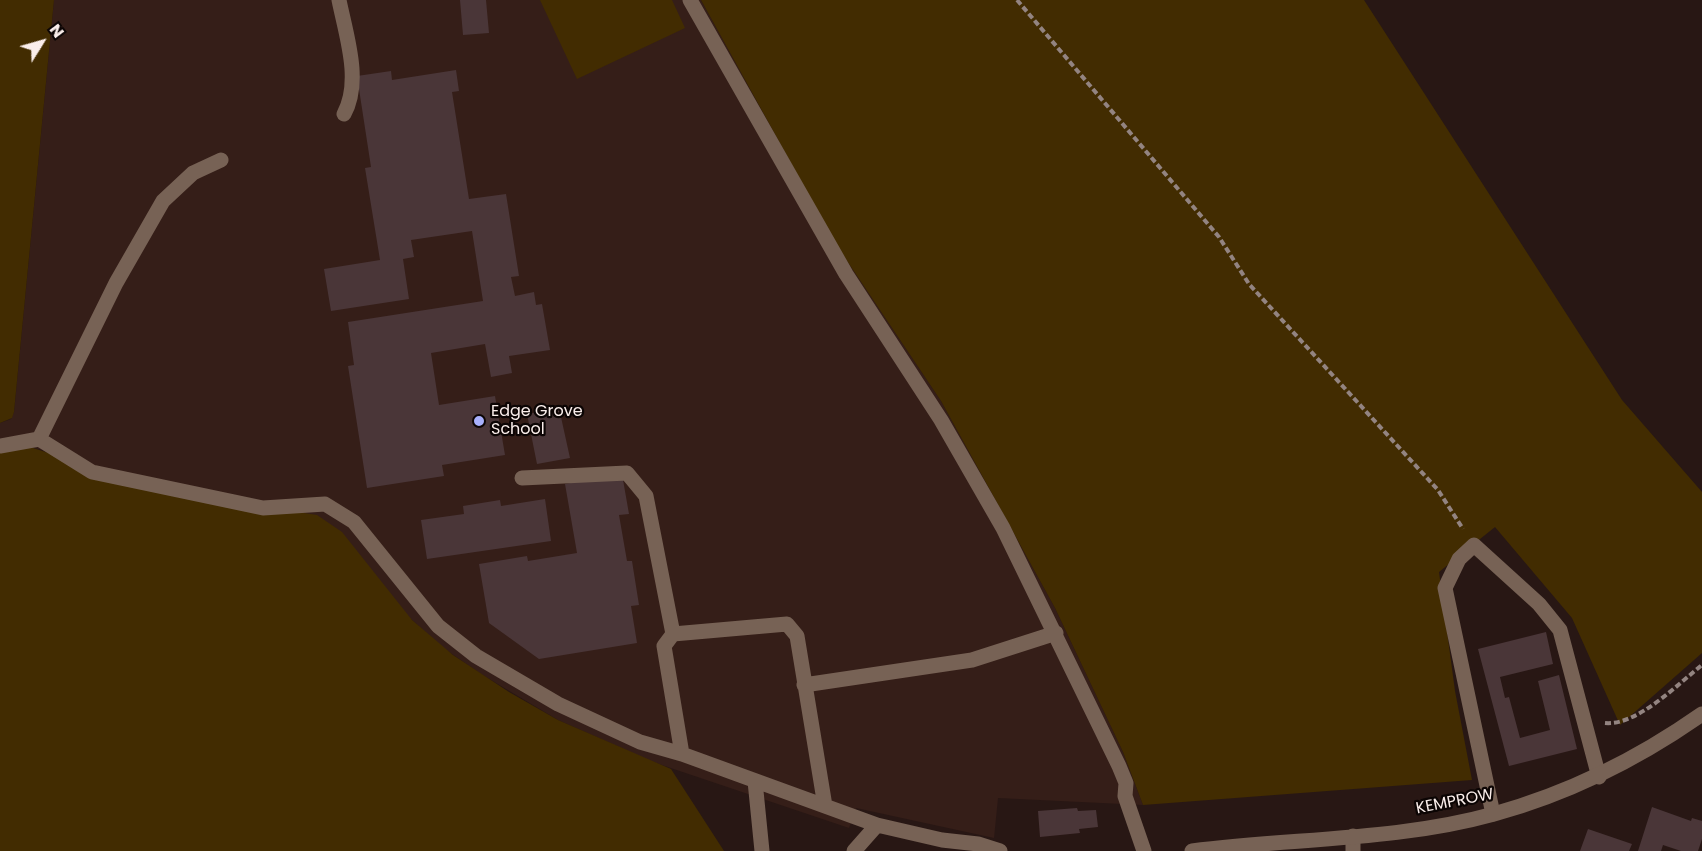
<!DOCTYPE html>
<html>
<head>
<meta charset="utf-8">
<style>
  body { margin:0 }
  #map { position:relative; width:1702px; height:851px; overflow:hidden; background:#281714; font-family:Poppins,sans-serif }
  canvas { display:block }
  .north { position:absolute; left:12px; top:12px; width:60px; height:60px; -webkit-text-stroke:4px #0c0504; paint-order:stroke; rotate:53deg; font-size:16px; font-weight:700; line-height:24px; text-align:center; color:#faeeeb }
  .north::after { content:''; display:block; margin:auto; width:21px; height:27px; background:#faeeeb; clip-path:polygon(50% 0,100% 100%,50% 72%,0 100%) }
</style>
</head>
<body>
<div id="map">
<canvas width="1702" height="851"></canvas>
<div class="north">N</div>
</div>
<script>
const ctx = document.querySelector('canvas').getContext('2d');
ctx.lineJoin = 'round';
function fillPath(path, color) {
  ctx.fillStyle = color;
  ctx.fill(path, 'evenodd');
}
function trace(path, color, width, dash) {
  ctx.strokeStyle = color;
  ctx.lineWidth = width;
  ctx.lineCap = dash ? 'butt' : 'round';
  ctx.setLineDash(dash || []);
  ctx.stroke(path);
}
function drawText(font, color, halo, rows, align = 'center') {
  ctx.font = font + ' Poppins,sans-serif';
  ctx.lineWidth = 4.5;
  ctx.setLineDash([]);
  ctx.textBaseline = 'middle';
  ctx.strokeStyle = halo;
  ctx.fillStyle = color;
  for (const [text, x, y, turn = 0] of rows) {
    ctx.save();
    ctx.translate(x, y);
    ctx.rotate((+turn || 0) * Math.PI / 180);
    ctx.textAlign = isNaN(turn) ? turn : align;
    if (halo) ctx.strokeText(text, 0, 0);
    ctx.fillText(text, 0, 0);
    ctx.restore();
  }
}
fillPath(new Path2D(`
  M54 0H701L835 243 941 401 1055 608 1123 752 1143 805 998 798 994 838 856 808 849 828 650 761 558 720 481 674 439 645 412 620 129 486 39 449 30 447 0 453V423L11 419 14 412Z`), '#351e18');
fillPath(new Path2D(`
  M0 0H54L14 412 12 418 0 423Z
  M540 0H672L685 28 577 79Z
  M701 0H1364L1622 400 1702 492V653L1620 725 1572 618 1495 527 1439 572 1455 691 1472 780 1143 805 1123 752 1055 608 941 401 835 243Z
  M30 447 67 459 129 486 317 515 342 532 412 620 453 655 509 692 558 720 671 769 724 851H0V453Z`), '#422c01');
fillPath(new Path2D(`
  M460 0H486L489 33 463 35Z
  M456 70 459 91 452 92 469 199 506 194 519 276 511 277 515 296 534 292 536 305 542 304 550 350 509 356 512 373 491 377 485 344 431 353 439 405 495 396 505 455 442 465 444 476 367 488 348 366 354 365 348 322 483 301 472 231 411 240 414 257 403 259 409 299 331 311 324 269 380 260 365 168 371 167 357 76 391 71 392 80Z
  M559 408 570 458 537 464 527 414Z
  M622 474 629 514 619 515 627 561H632L639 605 631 606 637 643 539 659 489 623 479 564 527 556 528 561 577 553 565 484Z
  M545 499 551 541 427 559 421 520 464 514 463 506 500 500 501 506Z
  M1546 632 1553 664 1500 677 1505 698 1509 697 1520 738 1550 730 1538 681 1559 675 1577 749 1509 766 1478 649Z
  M1652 807 1691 821 1692 818 1702 821V839L1698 851H1681L1663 845 1661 851H1638Z
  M1077 808 1078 811 1096 810 1098 827 1079 829 1080 833 1040 837 1038 811Z
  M1588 829 1632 844 1629 851H1580Z`), '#4a3638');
trace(new Path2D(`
  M1017 0 1219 237 1249 284 1438 490 1463 529
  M1605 723C1637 726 1678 684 1702 665`), '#938481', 4, [6, 3]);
trace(new Path2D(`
  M339 0C346 35 362 81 344 114
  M690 0 846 274 941 420 1003 528 1119 766 1126 783 1125 796 1144 851
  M221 160 193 173 163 201 116 283 39 439 92 472 263 508 325 504 354 522 438 626 476 656 558 704 640 742 682 754 877 825 942 840 978 844 1000 851
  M0 446 39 439
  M522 478 627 473 646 496 673 634
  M804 685 972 660 1056 633
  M682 754 664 646 673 634 787 624 797 636 825 806
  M755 781 762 851
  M1493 814 1445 588 1459 559 1474 545 1539 604 1560 630 1599 777
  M854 851 877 825
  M1353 851V836`), '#776255', 15);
trace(new Path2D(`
  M1192 851C1292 838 1397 841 1494 814 1570 793 1638 759 1702 714`), '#776255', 15);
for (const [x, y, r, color] of [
  [479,421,6,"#a8b0fc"]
]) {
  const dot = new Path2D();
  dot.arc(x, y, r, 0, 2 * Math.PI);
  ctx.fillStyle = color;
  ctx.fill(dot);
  trace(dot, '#0c0504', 2);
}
drawText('16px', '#faeeeb', '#0c0504', [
  ["Edge Grove",491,412],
  ["School",491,430]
], 'left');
drawText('16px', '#faeeeb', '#0c0504', [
  ["KEMPROW",1455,802,-11]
]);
</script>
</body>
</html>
